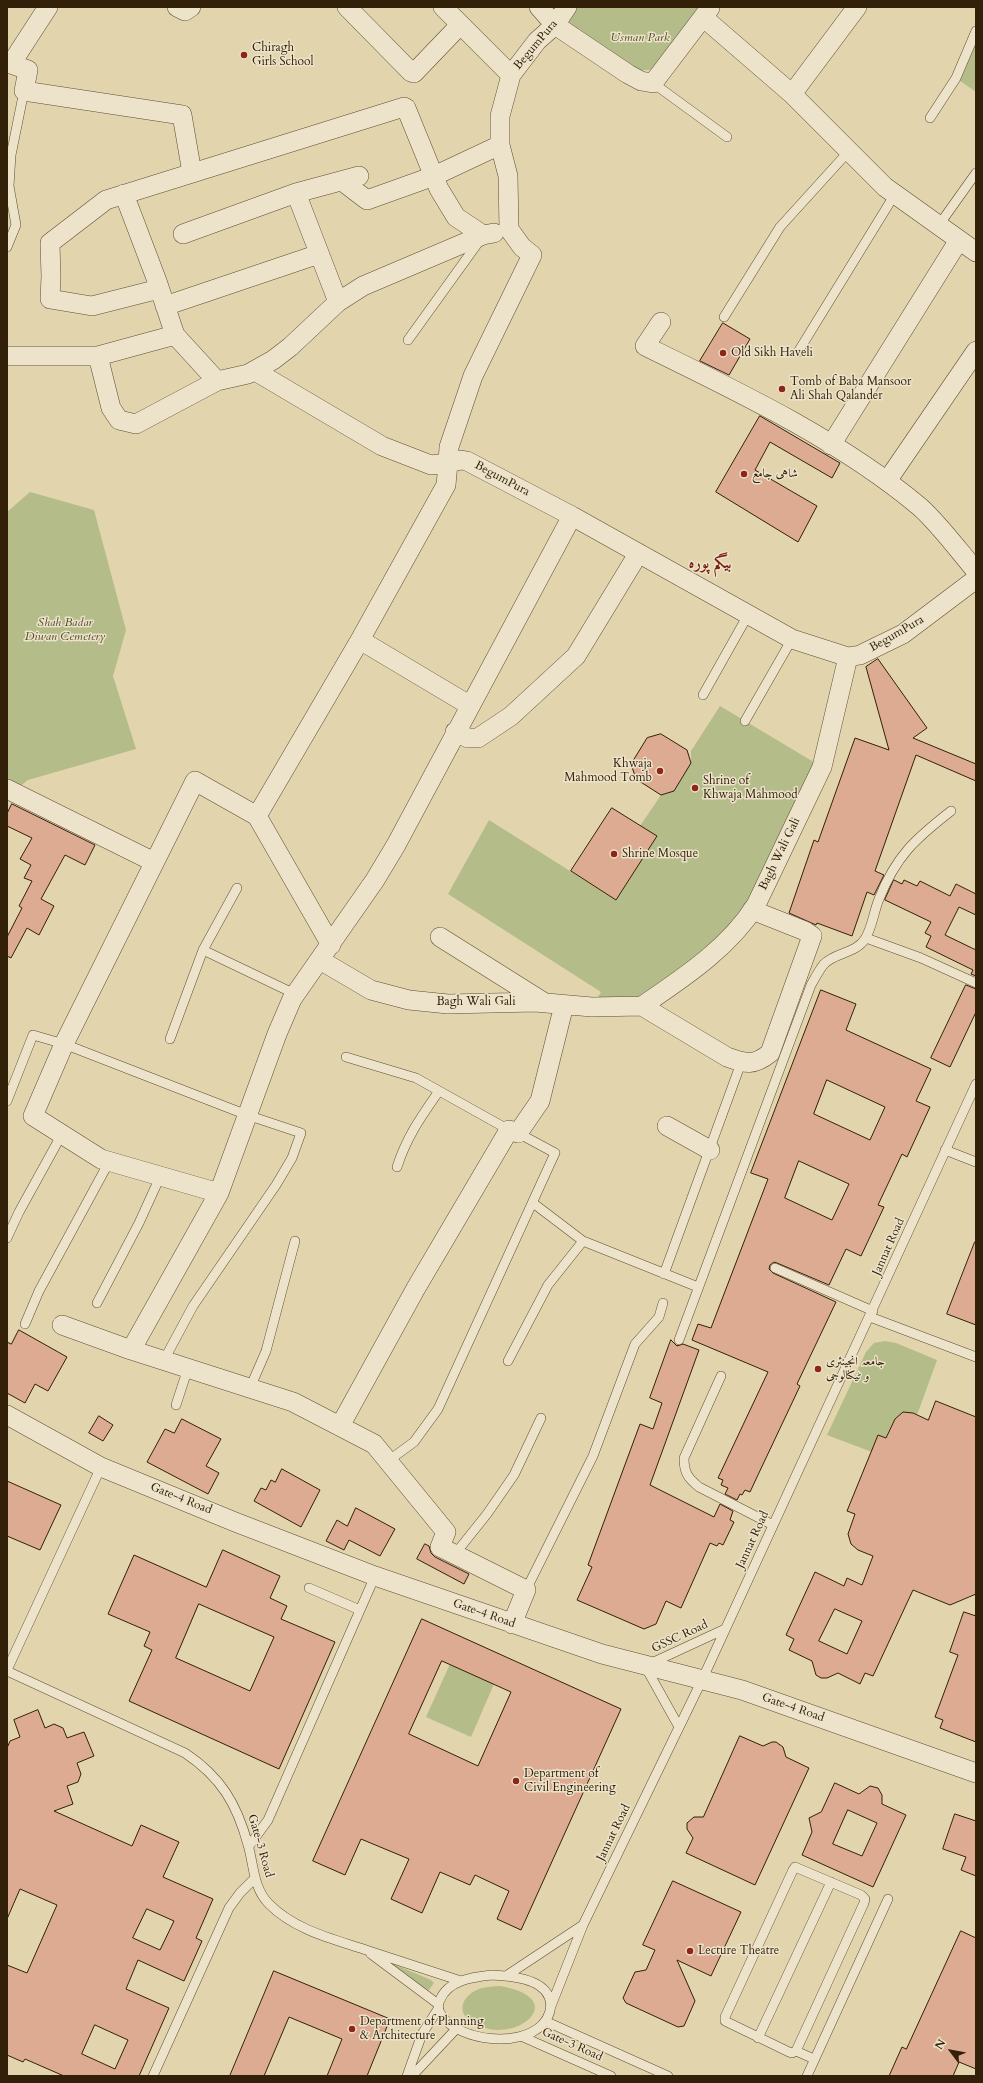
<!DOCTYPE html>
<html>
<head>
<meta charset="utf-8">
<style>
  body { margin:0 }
  #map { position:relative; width:983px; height:2083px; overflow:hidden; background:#e2d4ad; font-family:Cardo,serif }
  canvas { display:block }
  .frame { position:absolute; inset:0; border:8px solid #322008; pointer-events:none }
  .north { position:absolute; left:931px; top:2031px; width:40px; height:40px; -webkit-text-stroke:3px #ece3ca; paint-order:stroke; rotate:302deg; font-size:11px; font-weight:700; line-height:16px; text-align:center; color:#322008 }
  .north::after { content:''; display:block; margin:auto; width:14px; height:18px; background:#322008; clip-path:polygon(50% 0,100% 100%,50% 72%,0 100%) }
</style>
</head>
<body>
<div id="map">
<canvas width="983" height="2083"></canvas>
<div class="frame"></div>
<div class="north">N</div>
</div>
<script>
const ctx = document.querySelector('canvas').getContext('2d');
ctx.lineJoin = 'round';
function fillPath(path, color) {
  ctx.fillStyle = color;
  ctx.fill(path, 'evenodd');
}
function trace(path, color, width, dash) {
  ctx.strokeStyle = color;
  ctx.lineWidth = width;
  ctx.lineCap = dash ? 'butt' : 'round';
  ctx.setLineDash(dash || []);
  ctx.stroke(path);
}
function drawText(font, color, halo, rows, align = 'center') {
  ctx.font = font + ' Cardo,Amiri,serif';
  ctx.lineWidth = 3;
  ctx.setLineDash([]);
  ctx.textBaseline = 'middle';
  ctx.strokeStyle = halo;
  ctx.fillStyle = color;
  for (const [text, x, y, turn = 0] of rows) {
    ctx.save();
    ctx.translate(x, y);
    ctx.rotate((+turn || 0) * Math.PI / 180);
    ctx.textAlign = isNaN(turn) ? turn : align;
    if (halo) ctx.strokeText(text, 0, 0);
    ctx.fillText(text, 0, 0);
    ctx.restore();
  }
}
fillPath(new Path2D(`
  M575 7H698L659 64 649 70H638L564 24Z
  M976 31V92L956 78Z
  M30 492 94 510 126 630 113 676 136 749 28 780 15 790 7 785V512Z
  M720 706 822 767 756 905 642 1006 592 1007 601 992 448 894 489 820 616 900 657 836 640 826 661 795 674 790 691 763V751Z
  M885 1341 896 1343 937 1360 917 1415C898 1406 892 1424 886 1438L878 1435 872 1452 827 1435 866 1352 874 1343Z
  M450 1664 494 1684 471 1737 426 1717Z
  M391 1963 431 1980 434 1983 429 1990 425 1989Z
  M500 1986C575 1999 512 2049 472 2022 454 2011 464 1993 482 1988 488 1987 494 1986 500 1986Z`), '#b4bc89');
const building = new Path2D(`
  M723 323 750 339 729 375 700 361Z
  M760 416 840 463 832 478 770 442 755 470 817 506 798 542 716 492Z
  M878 659 927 728 913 738 976 764V781L916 755 875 871 884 875 874 895 867 892 852 936 817 923 816 925 789 913 814 840 818 842 855 738 889 750 866 667Z
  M661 734 687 750 691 763 674 791 661 795 636 779 631 764 647 738Z
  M12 804 95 845 85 865 65 855 41 899 54 906 39 935 27 928 11 958 7 956V937L22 908 19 906 32 881 24 878 31 865 20 859 32 838 7 826V814Z
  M612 808 657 836 616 900 571 871Z
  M894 880 902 884 904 880 917 886 920 881 950 896 956 884 976 894V915L959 907 945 935 976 950V976L971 974 973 970 926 947 931 936 925 933 931 922 885 900Z
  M966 985 976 989V1012L950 1067 931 1058Z
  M821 990 856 1004 846 1030 931 1069 916 1101 930 1107 907 1157 902 1154 878 1205 884 1207 861 1256 846 1249 829 1285 777 1263 774 1262 770 1265 769 1269 773 1273 836 1302 797 1384 800 1386 757 1477 750 1492 745 1490 742 1495 740 1494 737 1500 725 1494 728 1488 721 1485 723 1480 718 1478 768 1372 692 1340 698 1324 711 1328 768 1179 751 1173ZM827 1080 885 1107 870 1140 814 1114ZM799 1161 849 1184 832 1220 785 1198Z
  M975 1242H976V1325L947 1314Z
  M19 1330 67 1357 48 1391 35 1384 25 1403 7 1393V1342L11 1344Z
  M671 1340 677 1346 683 1344 699 1350 650 1485 714 1517 720 1504 733 1511 730 1520 734 1522 723 1545 719 1543 717 1546 710 1543 681 1608 666 1601 656 1624 644 1629 577 1600 592 1567 588 1565 640 1424 653 1429 662 1403 650 1398Z
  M936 1401 976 1417V1594L950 1605 913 1590 873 1676 865 1673 860 1684 838 1673 827 1678H821L816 1675 812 1661 789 1650 794 1639 786 1635 815 1572 844 1586 847 1578 862 1585 873 1556 858 1550 851 1544 848 1534 855 1514 847 1511 878 1435 886 1438 895 1419 903 1412 913 1413 928 1420ZM835 1609 862 1621 847 1654 819 1641Z
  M99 1416 113 1425 103 1441 89 1433Z
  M182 1419 221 1439 206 1466 219 1473 208 1494 147 1462 165 1429 174 1433Z
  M282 1469 320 1490 301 1527 254 1501 261 1488 266 1490 271 1480 275 1482Z
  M7 1481 61 1505 40 1550 7 1536Z
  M356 1508 395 1529 380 1556 349 1540 344 1550 326 1541 337 1520 347 1526Z
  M425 1544 429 1546 431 1553 435 1557 469 1574 464 1584 417 1559Z
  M223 1550 280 1576 270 1598 287 1606 281 1619 335 1642 279 1769 129 1701 152 1650 144 1646 150 1632 108 1614 134 1555 206 1587ZM199 1604 274 1637 250 1691 176 1658Z
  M964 1612 976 1616V1742L940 1728 943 1720 935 1717 958 1655 950 1652Z
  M422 1619 621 1709 521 1930 497 1919 509 1891 475 1875 470 1885 440 1872 422 1913 391 1899 409 1859 361 1839 345 1875 313 1861ZM442 1661 511 1692 478 1766 409 1734Z
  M38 1710 45 1728 54 1724 63 1728 67 1738 84 1732 94 1756 77 1763 81 1774 78 1782 67 1786 73 1804 54 1811 132 1846 141 1825 179 1842 163 1877 213 1899 196 1938 202 1941 184 1981 138 1960 126 1989 169 2008 139 2076H64L25 2059 23 2062 7 2055V1965L27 1973 57 1905 20 1889 7 1919V1748L10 1741 20 1737 14 1720ZM147 1909 174 1921 160 1950 133 1938ZM95 2025 128 2040 115 2069 82 2054Z
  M740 1736 763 1746 772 1742H776L783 1747 786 1757 809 1768 755 1885 686 1853 693 1838 687 1829V1823L694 1817H703Z
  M835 1783 859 1794 870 1786 878 1788 882 1795V1804L906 1815 873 1887 802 1855 812 1832 809 1818 821 1812ZM848 1810 877 1823 862 1856 833 1844Z
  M955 1814 976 1821V1876L961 1870 966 1857 943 1849Z
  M673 1881 741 1912 711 1976 677 1960 695 2001 684 2026 678 2027 626 2003 623 1998 635 1972 646 1970 655 1950 643 1945Z
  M961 1931 976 1938V2069L959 2062 953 2076H889L902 2047 906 2049Z
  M274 1971 390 2019 367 2076H327L342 2039 289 2017 264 2076H230Z`);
fillPath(building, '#ddaa92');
trace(building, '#322008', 1);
const lane = new Path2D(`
  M653 83 727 137
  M930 118 956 78 976 31
  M939 225 976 173
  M7 247 16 225 9 186 11 155 24 91
  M724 317 780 227 849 151
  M408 340 480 240
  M798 352 895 194
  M703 695 748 615
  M745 721 792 639
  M866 938 921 958 976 983
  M203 950 295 994
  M170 1039 203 950 237 888
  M346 1057 416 1078 509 1130
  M7 1101 33 1035 64 1044 247 1115 301 1133 292 1158 276 1185 193 1306 164 1360
  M945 1150 976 1162
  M397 1167C407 1136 421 1117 439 1091
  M533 1203 583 1241 698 1287
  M7 1238 19 1212 62 1134
  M775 1268 873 1311
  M664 1274 741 1063
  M97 1303 139 1223 160 1177
  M870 1317 976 1357
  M25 1324 39 1291 109 1162
  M679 1340 811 985C815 978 819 970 824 964 836 952 855 954 865 939 872 928 874 911 879 899 896 856 915 839 951 811
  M508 1361 548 1285 583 1241
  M721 1376 684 1458C684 1473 688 1478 699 1487L773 1525
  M250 1388 266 1351 295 1241
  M176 1405 188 1368
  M388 1461 414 1442 438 1409 555 1153 518 1133
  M455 1554 487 1514 514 1475 541 1418
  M309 1588 360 1610
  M526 1590 593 1456 635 1344 659 1317 663 1303
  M7 1670 101 1467
  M7 1671 185 1753C221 1777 237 1804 248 1845 254 1865 253 1888 269 1904 296 1931 334 1939 369 1951 400 1961 430 1971 461 1981
  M679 1727 645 1666 725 1629
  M249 1846 268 1820 375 1576
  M371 1954 438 2004
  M492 1975C510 1976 541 1978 549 1997 553 2007 549 2018 542 2025 520 2047 461 2042 442 2016 438 2011 437 2006 440 2000 448 1980 473 1977 492 1975Z
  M506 1976 583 1925
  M551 2006 583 1925 702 1680 976 1084
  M545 2021 668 2076
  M523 2037 611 2076
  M758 2038 831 1882
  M796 2051 864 1903 865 1899 861 1895 795 1867 793 1870 725 2017V2021L789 2052 792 2053 796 2051 814 2059
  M153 2076 229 1908 240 1893 254 1879
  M407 2076 422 2034 438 2009
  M412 2076 457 2028
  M807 2076 888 1899`);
const street = new Path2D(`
  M48 7 11 64 28 70 24 91 182 115 192 173
  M177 7 185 11 191 7
  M347 7 411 72 414 73 460 25
  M443 7 511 75
  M539 7 555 25 628 74 641 81 653 83 710 8
  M567 7 555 25 537 41 511 75 500 116V145L508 176 509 229 522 247 532 255 473 376 449 447 448 463 461 460 467 461 572 516 792 639 848 657 860 655 903 634 976 579
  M704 18 792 94 885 187 976 252
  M792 94 857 7
  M342 181 367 200 434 176 500 145
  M296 193 338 302
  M124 194 157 281 175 335 217 381
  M183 234 296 193 359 176
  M159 289 92 306 50 299 51 277 50 243 106 200 404 107 406 108 439 189 456 217 483 235
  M165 306 319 254
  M661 322 645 346C739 392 840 440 920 507 939 524 959 551 976 571
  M7 356H98L111 408 119 420 136 424 217 381 248 374 273 360 290 347 338 302 363 286 483 235 494 233
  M98 356 175 335
  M255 371 382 446 431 465 448 463 446 485 360 640 257 816
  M831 445 959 240
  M887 481 976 351
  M360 640 469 705
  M455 732 468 738H478L511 716 576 656 638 554
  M7 789 154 862
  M440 937 545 1003
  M320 960 371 990 409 1000 448 1004 535 1002 592 1007 642 1006 727 1057C746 1064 754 1066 770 1053L812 936 805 931 752 910
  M642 1006C683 978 729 948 756 905L822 767 848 657
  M667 1126 710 1150
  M219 1193 101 1159 33 1116 64 1044 195 781 257 816 331 945
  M62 1325 131 1350 293 1402 374 1444 446 1532 440 1547 526 1590 512 1624
  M131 1350 219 1193 277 1034 292 999 375 880 396 845 572 516
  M7 1415 101 1467 235 1522 375 1576 602 1654 742 1690 976 1773
  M340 1426 416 1288 509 1130 518 1133 540 1101 564 1005`);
trace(lane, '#5e4d31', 10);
trace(street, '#5e4d31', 20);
trace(lane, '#ece3ca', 9);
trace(street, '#ece3ca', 19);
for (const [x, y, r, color] of [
  [244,55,4,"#8f2418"],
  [723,353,4,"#8f2418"],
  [782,389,4,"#8f2418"],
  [744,474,4,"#8f2418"],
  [660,771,4,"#8f2418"],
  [695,788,4,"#8f2418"],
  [614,854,4,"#8f2418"],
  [818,1369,4,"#8f2418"],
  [516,1781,4,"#8f2418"],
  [690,1951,4,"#8f2418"],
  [352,2029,4,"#8f2418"]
]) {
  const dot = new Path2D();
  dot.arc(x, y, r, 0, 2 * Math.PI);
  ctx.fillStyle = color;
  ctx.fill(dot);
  trace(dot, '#ece3ca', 1.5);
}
drawText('italic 12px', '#524728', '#ece3ca', [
  ["Usman Park",640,38],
  ["Shah Badar",65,623],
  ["Diwan Cemetery",65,637]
]);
drawText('12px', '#322008', '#ece3ca', [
  ["BegumPura",536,45,-50],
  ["BegumPura",502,479,28],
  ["BegumPura",897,634,-30],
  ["Bagh Wali Gali",780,854,-64],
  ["Bagh Wali Gali",476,1002],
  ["Jannat Road",889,1247,-66],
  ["Gate-4 Road",181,1499,22],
  ["Jannat Road",753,1540,-65],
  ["Gate-4 Road",484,1614,19],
  ["GSSC Road",680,1637,-25],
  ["Gate-4 Road",793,1708,19],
  ["Jannat Road",614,1833,-64],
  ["Gate-3 Road",260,1846,74],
  ["Gate-3 Road",572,2045,24]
]);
drawText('12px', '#322008', '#ece3ca', [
  ["Chiragh",252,48],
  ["Girls School",252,62],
  ["Old Sikh Haveli",731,353],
  ["Tomb of Baba Mansoor",790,382],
  ["Ali Shah Qalander",790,396],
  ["شاہی جامع",752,474],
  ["Khwaja",652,764,"right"],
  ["Mahmood Tomb",652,778,"right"],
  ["Shrine of",703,781],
  ["Khwaja Mahmood",703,795],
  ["Shrine Mosque",622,854],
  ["جامعہ انجینئری",826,1362],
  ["و ٹیکنالوجی",826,1376],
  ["Department of",524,1774],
  ["Civil Engineering",524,1788],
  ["Lecture Theatre",698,1951],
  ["Department of Planning",360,2022],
  ["& Architecture",360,2036]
], 'left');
drawText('bold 16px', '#7a1f14', '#ece3ca', [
  ["بیگم پورہ",710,564]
]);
</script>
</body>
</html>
